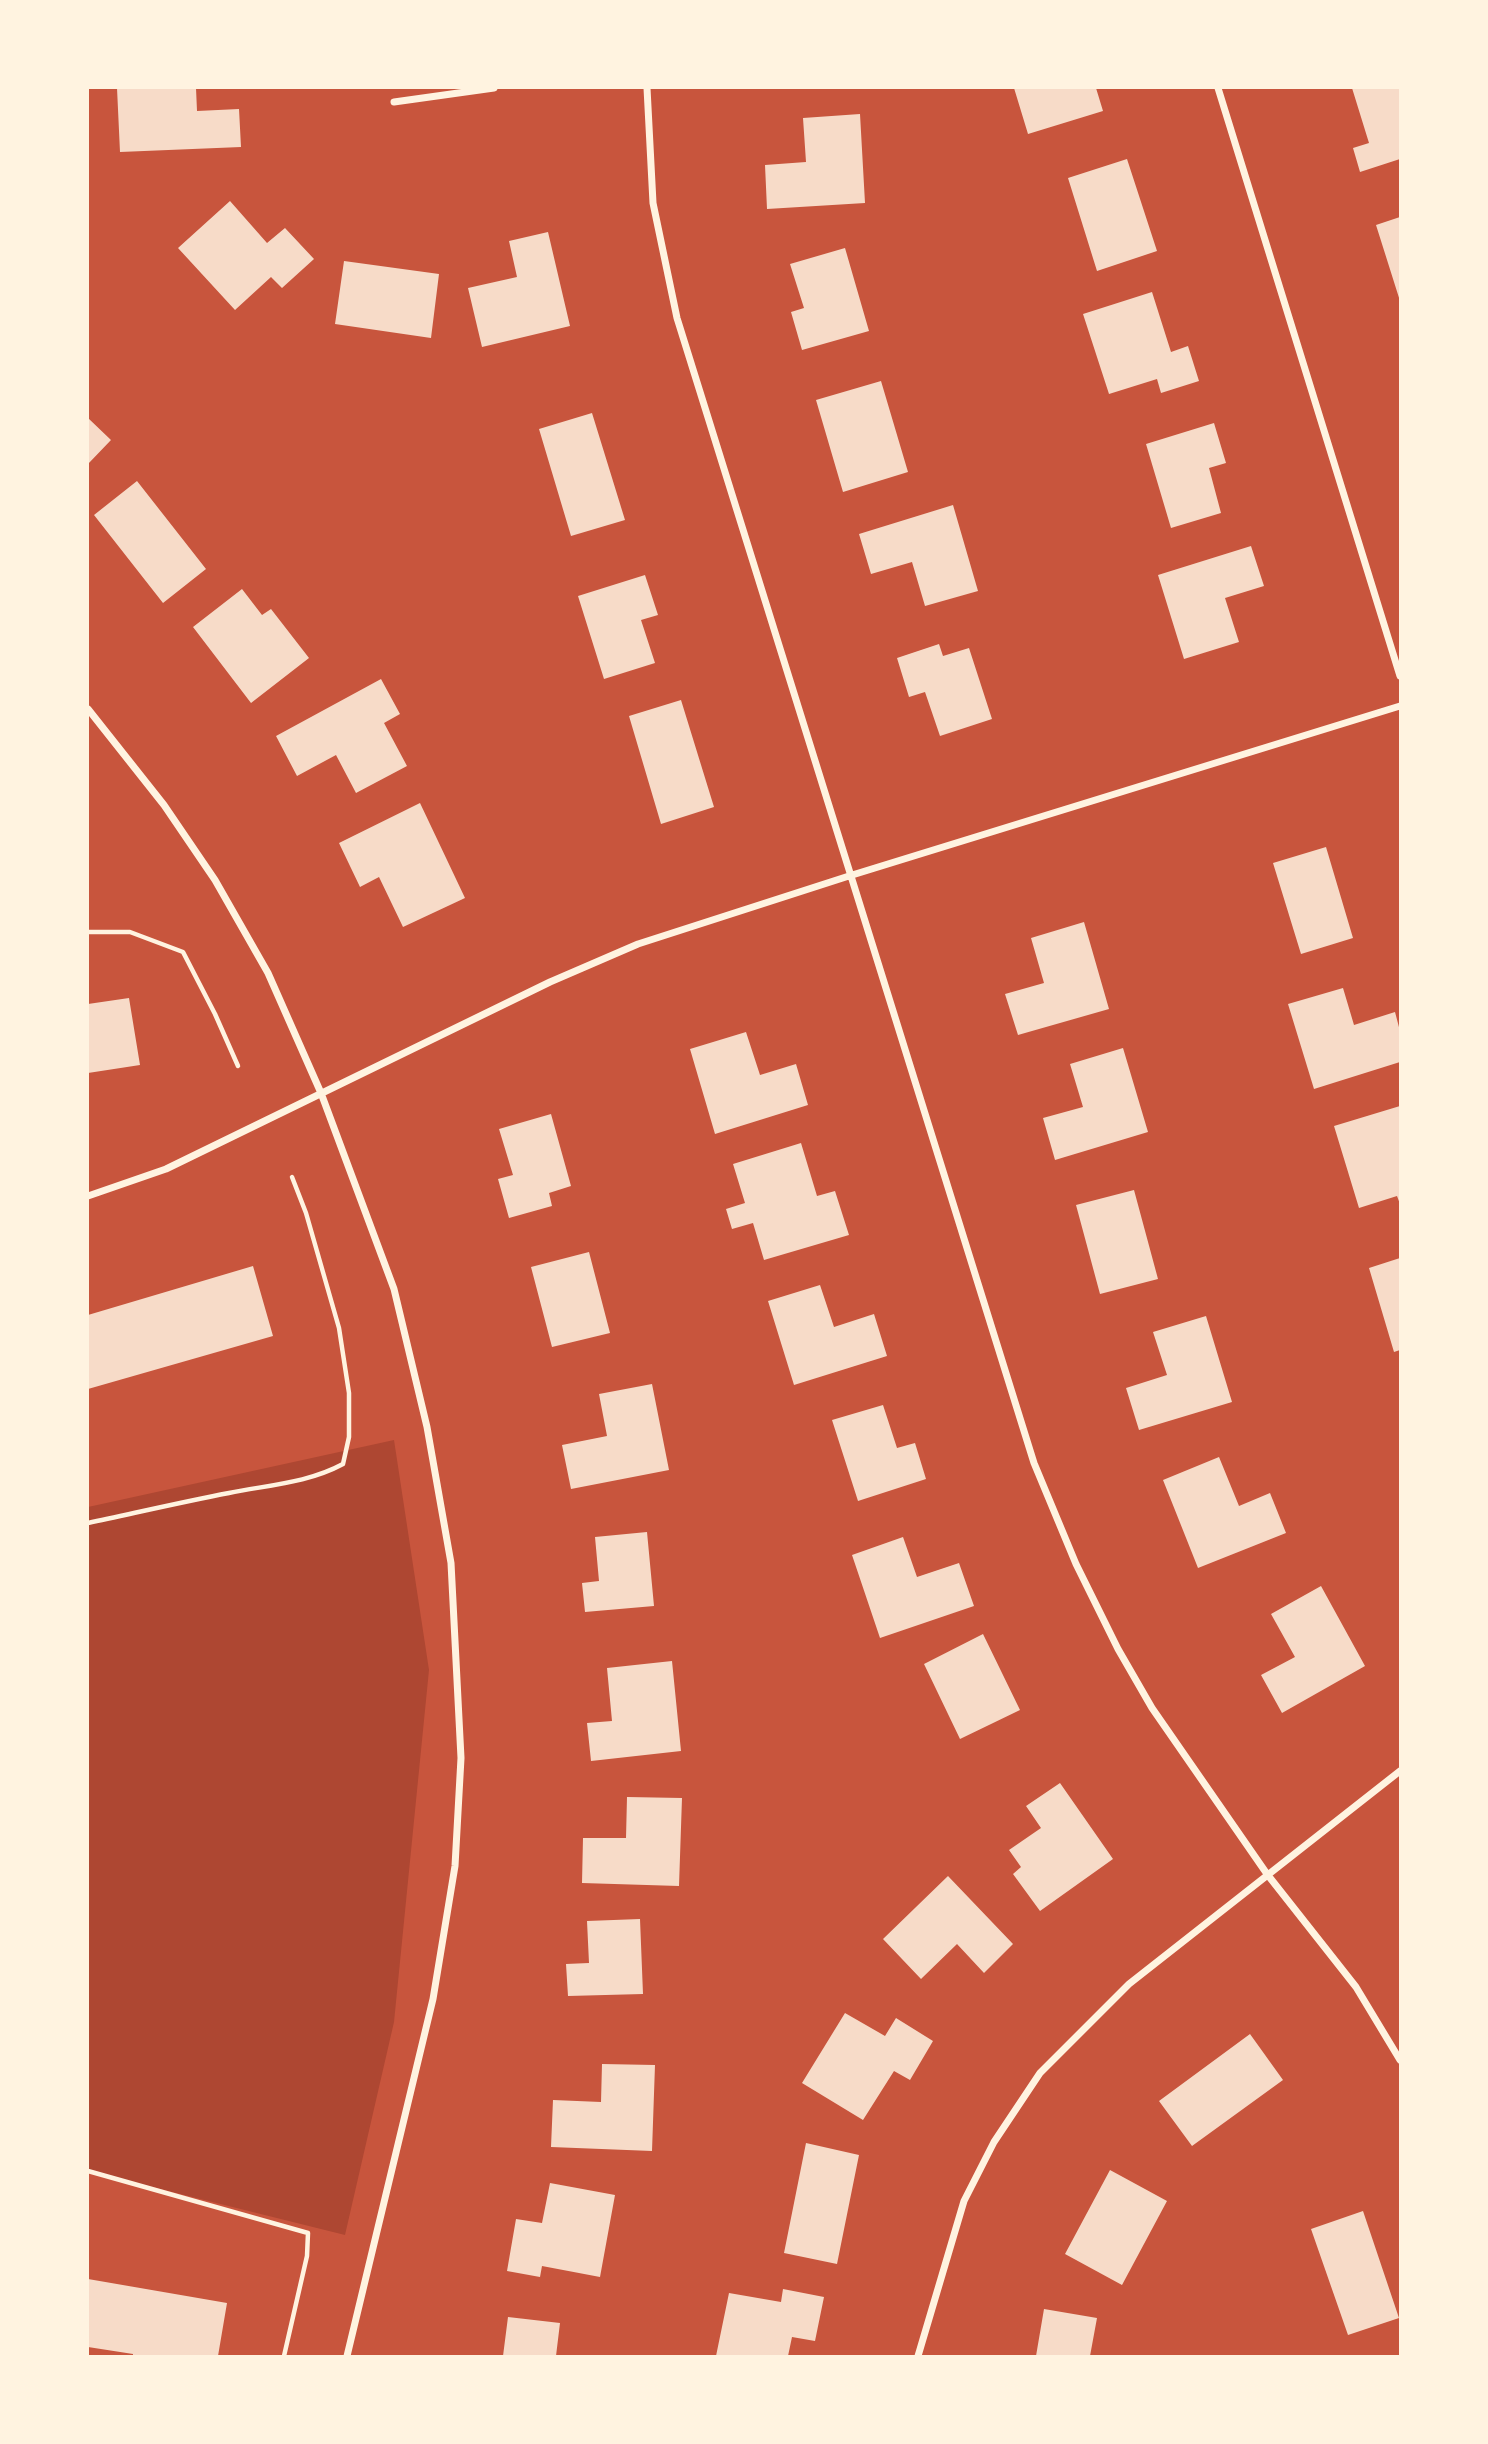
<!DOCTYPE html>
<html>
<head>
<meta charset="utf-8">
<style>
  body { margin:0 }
  #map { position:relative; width:1488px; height:2444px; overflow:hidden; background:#c8553d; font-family:"Asap Condensed",sans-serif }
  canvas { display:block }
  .frame { position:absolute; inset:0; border:89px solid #fff3e0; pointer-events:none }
</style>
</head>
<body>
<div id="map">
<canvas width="1488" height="2444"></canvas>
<div class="frame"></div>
</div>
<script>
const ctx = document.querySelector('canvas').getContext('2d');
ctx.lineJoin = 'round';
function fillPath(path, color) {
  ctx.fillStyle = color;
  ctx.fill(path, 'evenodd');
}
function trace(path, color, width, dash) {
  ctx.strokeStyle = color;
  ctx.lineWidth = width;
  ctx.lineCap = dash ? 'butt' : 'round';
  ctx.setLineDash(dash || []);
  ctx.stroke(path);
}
fillPath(new Path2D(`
  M394 1440 429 1670 394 2022 345 2235 88 2171V1507Z`), '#ae4732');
fillPath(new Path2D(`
  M117 88H196L197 111 239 109 241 147 120 152Z
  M1014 88H1096L1103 111 1028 134Z
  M1352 88H1400V159L1360 172 1353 148 1369 143Z
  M860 114 865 203 767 209 765 165 806 162 803 118Z
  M1127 159 1157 251 1097 271 1068 178Z
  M230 201 267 243 285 228 314 259 282 288 271 277 235 310 178 248Z
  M1400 217V301L1376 225Z
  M548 232 570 326 482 347 468 288 517 277 509 241Z
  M845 248 869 331 802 350 791 312 804 308 790 264Z
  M344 261 439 274 431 338 335 324Z
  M1152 292 1171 352 1188 346 1199 381 1161 393 1157 379 1109 394 1083 314Z
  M881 381 908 472 843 492 816 400Z
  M592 413 625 520 571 536 539 429Z
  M88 418 111 440 88 464Z
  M1214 423 1226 463 1209 468 1221 513 1171 528 1146 444Z
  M137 481 206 569 163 603 94 515Z
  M953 505 978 591 925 606 912 562 871 574 859 534Z
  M1251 546 1264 586 1225 598 1239 642 1184 659 1158 575Z
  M645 575 658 615 641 620 655 663 604 679 578 596Z
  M242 589 262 615 271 609 309 658 251 703 193 627Z
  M939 644 943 656 969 648 992 719 940 736 925 692 909 697 897 658Z
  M381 679 400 714 384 723 407 766 356 793 336 755 297 776 276 736Z
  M681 700 714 807 661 824 629 716Z
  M420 803 465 898 403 927 379 877 360 887 339 843Z
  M1326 847 1353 938 1301 954 1273 863Z
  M1084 922 1109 1009 1018 1035 1005 994 1044 983 1031 938Z
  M1343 988 1354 1025 1395 1012 1400 1031V1062L1314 1089 1288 1004Z
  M129 998 140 1065 88 1073V1004Z
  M746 1032 760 1075 796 1064 808 1105 715 1134 690 1049Z
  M1123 1048 1148 1132 1055 1160 1043 1118 1083 1107 1070 1064Z
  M1400 1106V1204L1397 1196 1359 1208 1334 1126Z
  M551 1114 571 1186 549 1193 552 1206 509 1218 498 1179 513 1175 499 1129Z
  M801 1143 817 1196 835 1191 849 1235 764 1260 753 1223 732 1229 726 1209 745 1203 733 1164Z
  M1134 1190 1158 1279 1100 1294 1076 1205Z
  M589 1252 610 1333 552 1347 531 1267Z
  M1400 1258V1350L1394 1352 1369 1268Z
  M253 1266 273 1336 88 1389V1315Z
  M820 1285 834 1327 874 1314 887 1356 794 1385 768 1301Z
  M1206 1316 1232 1402 1139 1430 1126 1388 1167 1375 1153 1332Z
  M652 1384 669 1470 571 1489 562 1445 607 1436 599 1394Z
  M883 1405 897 1448 915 1443 926 1479 858 1501 832 1420Z
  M1219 1457 1239 1506 1270 1493 1286 1533 1198 1568 1163 1480Z
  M647 1532 654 1606 585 1612 582 1583 599 1581 595 1537Z
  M903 1537 917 1577 959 1563 974 1606 880 1638 852 1555Z
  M1321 1586 1365 1666 1282 1713 1261 1675 1295 1657 1271 1614Z
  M983 1634 1020 1710 960 1739 924 1664Z
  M672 1661 681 1751 591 1761 587 1723 612 1721 607 1668Z
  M1060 1783 1113 1859 1040 1911 1013 1874 1021 1867 1009 1850 1041 1828 1026 1806Z
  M627 1797 682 1798 679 1886 582 1883 583 1838H626Z
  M948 1876 1013 1944 984 1973 957 1944 921 1979 883 1939Z
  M640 1919 643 1994 568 1996 566 1964 589 1963 587 1921Z
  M845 2013 885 2036 896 2018 933 2041 910 2080 894 2071 863 2120 802 2083Z
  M1250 2034 1283 2080 1192 2146 1159 2101Z
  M602 2064 655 2065 652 2151 551 2147 553 2100 601 2102Z
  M806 2143 859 2155 837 2264 784 2253Z
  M1110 2170 1167 2201 1122 2285 1065 2254Z
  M550 2183 615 2195 600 2277 542 2266 540 2277 507 2271 516 2219 542 2223Z
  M1363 2211 1399 2318 1348 2335 1311 2229Z
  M88 2279 227 2303 218 2356H133V2354L88 2347Z
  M783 2289 824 2297 815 2341 792 2337 788 2356H716L729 2293 781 2302Z
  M1044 2309 1097 2318 1090 2356H1036Z
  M508 2317 560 2323 556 2356H503Z`), '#f7dbc8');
trace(new Path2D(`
  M88 932H130L183 952 215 1014 238 1066
  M88 1523C135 1513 182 1502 229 1493 268 1485 308 1483 343 1464L349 1437V1393L339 1328 306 1213 292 1177
  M88 2171 308 2233 307 2256 284 2356`), '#fff3e0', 4.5);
trace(new Path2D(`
  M647 88 653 203 677 318 1034 1463 1076 1564 1118 1649 1152 1708 1267 1874 1356 1987 1400 2060
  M1218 88 1400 676
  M394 102 494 88
  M88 709 164 805 215 880 268 973 321 1093 394 1289 427 1427 451 1563 461 1758 455 1866 433 1999 347 2356
  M88 1196 166 1169 550 982 638 944 849 876 1400 706
  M918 2356 964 2201 994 2142 1040 2073 1129 1984 1400 1771`), '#fff3e0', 7);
</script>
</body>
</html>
